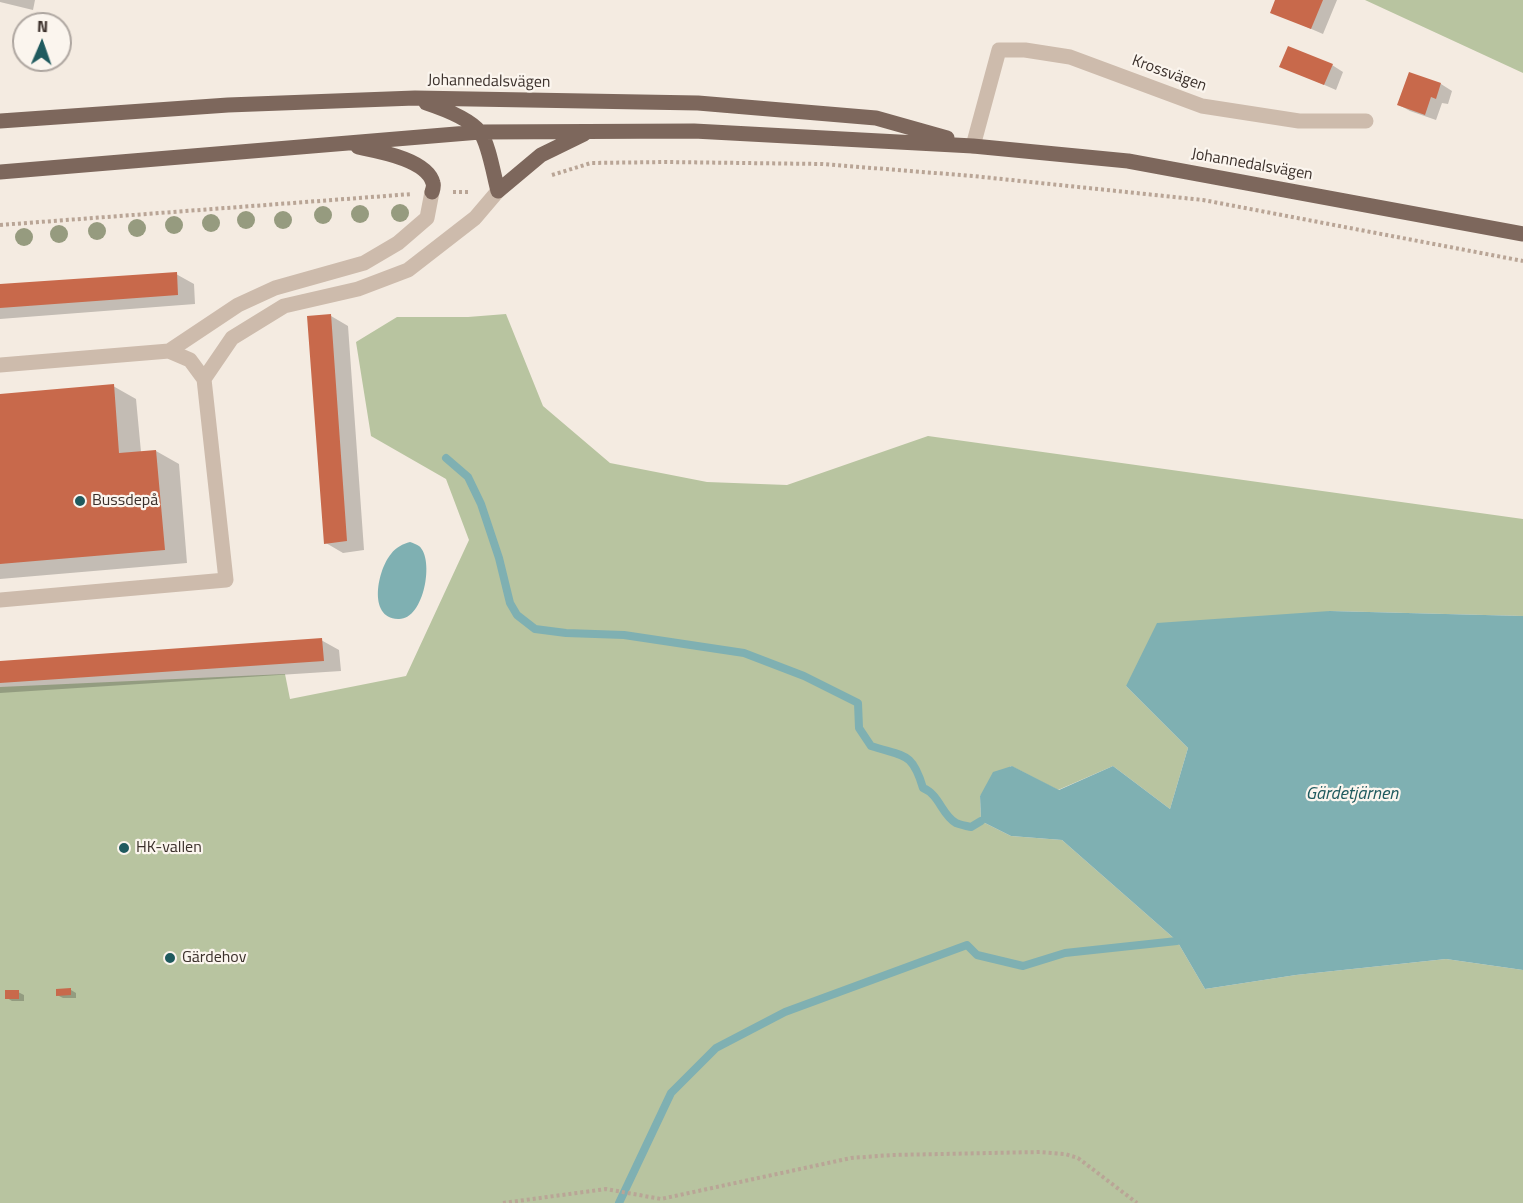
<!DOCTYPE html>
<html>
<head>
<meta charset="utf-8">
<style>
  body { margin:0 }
  #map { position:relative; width:1523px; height:1203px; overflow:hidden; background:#f4ebe1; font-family:"Titillium Web",sans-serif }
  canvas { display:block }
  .north { position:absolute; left:12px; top:12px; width:60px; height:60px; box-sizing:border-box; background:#fbf5ee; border:2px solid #aea6a0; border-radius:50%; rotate:2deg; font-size:16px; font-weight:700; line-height:24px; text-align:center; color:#3b302b }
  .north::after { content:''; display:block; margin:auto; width:21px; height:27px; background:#1f5a5e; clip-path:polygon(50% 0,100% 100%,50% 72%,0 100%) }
</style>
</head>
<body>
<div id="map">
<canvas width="1523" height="1203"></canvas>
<div class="north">N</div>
</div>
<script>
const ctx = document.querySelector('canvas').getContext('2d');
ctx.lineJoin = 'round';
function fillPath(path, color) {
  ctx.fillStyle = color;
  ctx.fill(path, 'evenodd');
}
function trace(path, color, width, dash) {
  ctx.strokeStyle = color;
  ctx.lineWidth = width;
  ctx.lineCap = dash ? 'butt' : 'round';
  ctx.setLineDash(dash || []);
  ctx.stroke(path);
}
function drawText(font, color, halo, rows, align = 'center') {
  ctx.font = font + ' "Titillium Web",sans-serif';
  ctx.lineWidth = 4.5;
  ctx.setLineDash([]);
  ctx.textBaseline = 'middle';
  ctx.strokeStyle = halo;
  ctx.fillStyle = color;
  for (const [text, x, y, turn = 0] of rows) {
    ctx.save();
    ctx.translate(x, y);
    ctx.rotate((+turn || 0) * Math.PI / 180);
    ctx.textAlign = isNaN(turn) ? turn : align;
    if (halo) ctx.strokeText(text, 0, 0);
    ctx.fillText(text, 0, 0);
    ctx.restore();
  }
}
fillPath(new Path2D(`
  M1365 0H1523V73Z
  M506 314 543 406 610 463 707 482 787 485 928 436 1523 519V616L1330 611 1126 686 1188 748 1170 809 1113 766 1058 790 1011 766 980 796 981 821 1011 836 1062 840 1177 941 1205 989 1296 975 1446 959 1523 970V1203H0V687L285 674 290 699 406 676 469 540 446 479 371 436 356 342 397 317H468Z`), '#b8c4a0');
fillPath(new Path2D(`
  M410 542C413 543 416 544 419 546 435 559 424 621 398 619 367 618 378 569 391 554 396 547 403 544 410 542Z
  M1330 611 1523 616V970L1446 959 1296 975 1205 989 1177 941 1062 840 1011 836 981 821 980 796 993 772 1012 766 1059 790 1113 766 1170 809 1188 748 1126 686 1157 623Z`), '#7fb0b2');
fillPath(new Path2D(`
  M0 0H35L33 10 0 2Z
  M1277 0H1337L1323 34 1272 12Z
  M1332 65 1343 72 1336 90 1281 66Z
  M1410 74 1441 84 1452 91 1448 104 1442 103 1436 120 1410 111 1399 105Z
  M176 274 194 284 195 304 0 319V286Z
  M331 316 348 326 364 550 343 553 326 543Z
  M113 386 136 399 141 452 156 451 179 464 187 563 0 579V395Z
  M321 640 339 650 341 671 0 693V662Z
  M71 990 76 993V998H63L57 995Z
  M18 992 24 995V1001H12L7 998Z`), '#0003');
trace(new Path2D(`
  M446 458 468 477 481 504 499 558 510 603 517 615 535 629 566 633 624 635 744 653 804 676 858 703 859 728 871 746C904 757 912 751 923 788 940 795 941 814 956 823 961 825 966 826 971 827L981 821
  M619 1203 671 1093 716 1048 785 1012 967 945 977 955 1023 966 1065 953 1177 941`), '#7fb0b2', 8);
fillPath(new Path2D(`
  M1275 0H1323L1311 29 1270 13Z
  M1288 46 1333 64 1324 85 1279 67Z
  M1409 72 1441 83 1436 99 1431 97 1425 115 1397 105Z
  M177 272 178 295 0 308V284Z
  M331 314 347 541 324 544 307 316Z
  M114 384 119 453 156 450 165 550 0 564V394Z
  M322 638 324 661 0 683V661Z
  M71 988V995L56 996V989Z
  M5 990H19V999H5Z`), '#c8694b');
trace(new Path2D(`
  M552 175 591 163 666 162 822 164 973 176 1203 200 1523 261
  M453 192H469
  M0 225 412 194
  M503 1203 606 1189 661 1199 851 1158 892 1155 1040 1152 1065 1154 1078 1158 1137 1203`), '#b9a596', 4, [3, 3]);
trace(new Path2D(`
  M973 146 999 50H1025L1070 57 1202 106 1299 121H1366
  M169 351 238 305 275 288 364 263 398 243 427 218 432 192
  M0 365 169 351 190 360 204 379 226 580 0 600
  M204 379 232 338 284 306 358 289 408 270 475 218 498 191`), '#cdbbac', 15);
trace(new Path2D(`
  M426 103C441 108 470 119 480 132 489 144 494 177 498 191L541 155 584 134
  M0 121 228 105 415 98 698 103 876 118 947 138
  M358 147C377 151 427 159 433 183 434 186 433 189 432 192
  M0 172 480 132 694 131 973 146 1128 161 1523 234`), '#7d675c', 15);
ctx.fillStyle = '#969b7f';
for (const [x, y] of [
  [400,213],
  [360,214],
  [323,215],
  [246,220],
  [283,220],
  [211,223],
  [174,225],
  [137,228],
  [97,231],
  [59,234],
  [24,237]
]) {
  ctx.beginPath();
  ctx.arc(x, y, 9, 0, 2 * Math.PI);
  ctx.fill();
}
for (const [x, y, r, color] of [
  [80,501,6,"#1f5a5e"],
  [124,848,6,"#1f5a5e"],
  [170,958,6,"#1f5a5e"]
]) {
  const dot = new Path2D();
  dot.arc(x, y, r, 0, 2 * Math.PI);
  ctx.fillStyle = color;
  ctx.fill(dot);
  trace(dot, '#fbf5ee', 2);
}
drawText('16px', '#3b302b', '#fbf5ee', [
  ["Krossvägen",1169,74,20],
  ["Johannedalsvägen",489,82,1],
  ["Johannedalsvägen",1252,165,10]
]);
drawText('16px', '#3b302b', '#fbf5ee', [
  ["Bussdepå",92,501],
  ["HK-vallen",136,848],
  ["Gärdehov",182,958]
], 'left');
drawText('italic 18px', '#1f5a5e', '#fbf5ee', [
  ["Gärdetjärnen",1352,795]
]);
</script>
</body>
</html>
